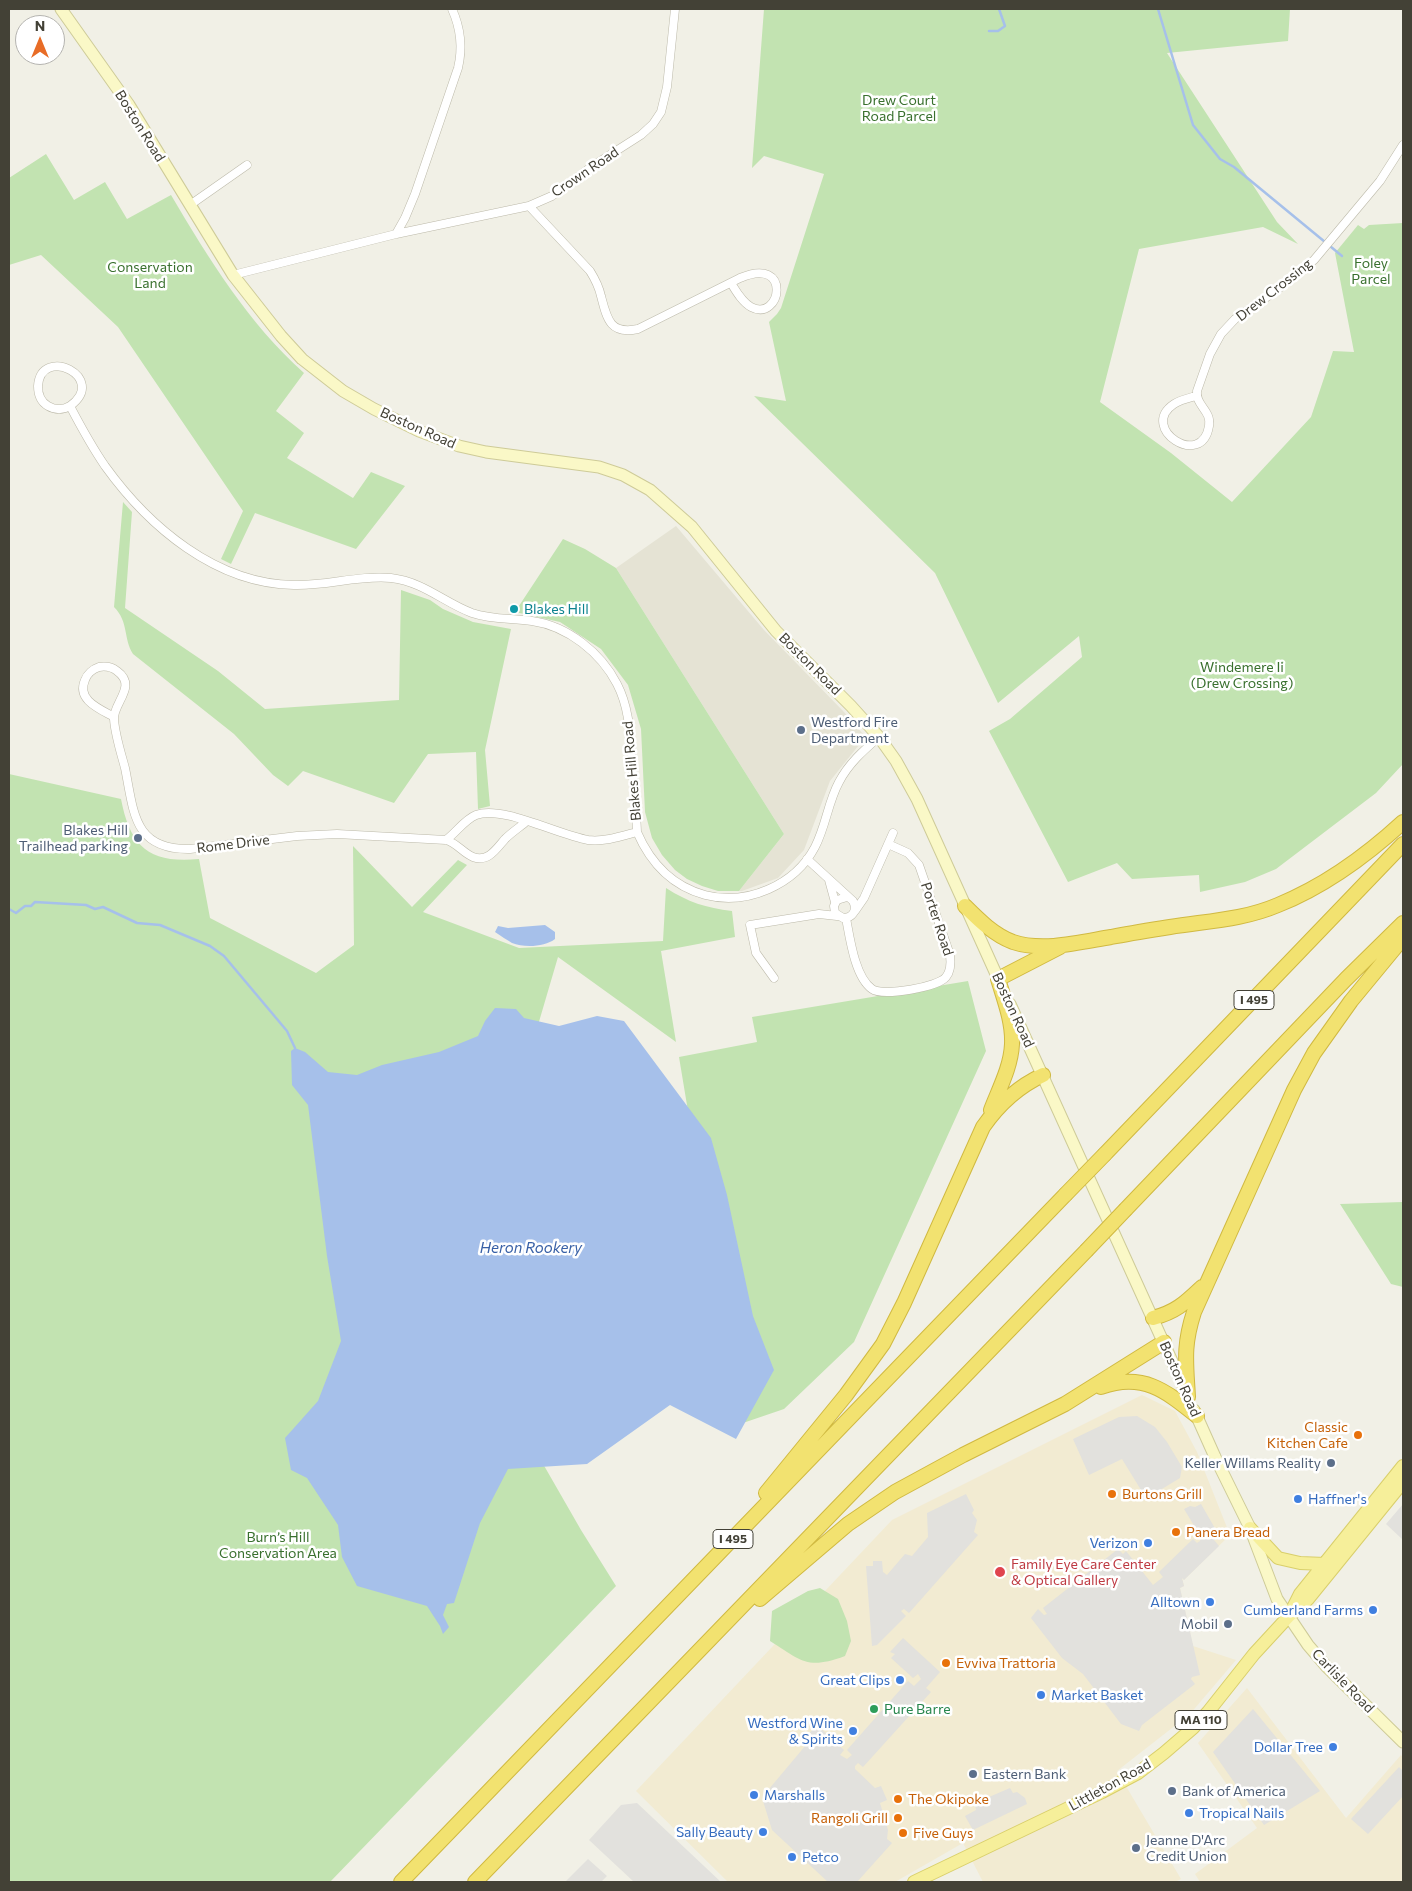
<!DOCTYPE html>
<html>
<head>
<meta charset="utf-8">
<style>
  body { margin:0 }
  #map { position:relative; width:1412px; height:1891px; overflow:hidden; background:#f1f0e6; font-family:Commissioner,sans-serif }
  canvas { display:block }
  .frame { position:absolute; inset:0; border:10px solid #434136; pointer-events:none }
  .north { position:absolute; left:15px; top:15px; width:50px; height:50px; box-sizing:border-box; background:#fff; border:1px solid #b4b3af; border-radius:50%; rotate:0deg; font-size:14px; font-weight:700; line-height:20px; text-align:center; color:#434136 }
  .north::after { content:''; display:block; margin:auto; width:18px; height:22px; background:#e86c26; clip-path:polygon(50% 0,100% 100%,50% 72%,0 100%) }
</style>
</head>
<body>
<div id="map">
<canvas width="1412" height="1891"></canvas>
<div class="frame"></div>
<div class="north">N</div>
</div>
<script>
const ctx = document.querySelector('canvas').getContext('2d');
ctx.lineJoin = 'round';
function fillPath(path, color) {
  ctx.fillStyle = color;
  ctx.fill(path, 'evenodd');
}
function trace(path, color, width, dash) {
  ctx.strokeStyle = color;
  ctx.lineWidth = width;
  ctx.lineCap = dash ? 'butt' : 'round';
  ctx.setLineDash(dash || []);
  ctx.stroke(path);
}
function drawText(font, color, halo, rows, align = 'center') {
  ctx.font = font + ' Commissioner,sans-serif';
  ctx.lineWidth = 5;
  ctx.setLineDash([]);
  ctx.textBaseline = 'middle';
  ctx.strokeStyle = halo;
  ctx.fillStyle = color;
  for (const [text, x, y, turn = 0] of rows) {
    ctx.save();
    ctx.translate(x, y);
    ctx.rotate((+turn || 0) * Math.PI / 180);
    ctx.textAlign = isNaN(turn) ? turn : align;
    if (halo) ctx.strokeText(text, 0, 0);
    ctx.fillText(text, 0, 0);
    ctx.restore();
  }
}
fillPath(new Path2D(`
  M676 526 764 630 844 712 863 734V740L830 781 804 850 778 878 742 891H739L784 834 616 568Z`), '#e5e3d4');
fillPath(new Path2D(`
  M1142 1395 1175 1411 1197 1452 1230 1535 1184 1580 1182 1578 1184 1586 1180 1588 1193 1646 1236 1660 1190 1714 1117 1771 1181 1879 1175 1882H983L963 1843 895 1882H728L636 1791 892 1520Z
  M1247 1688 1346 1818 1401 1755 1403 1758V1882H1200L1195 1874 1257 1828 1198 1743Z`), '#f2ebd2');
fillPath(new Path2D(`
  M764 9H1290L1288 41 1167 53 1277 222 1298 244 1263 227 1139 249 1100 402 1171 453 1232 502 1311 417 1333 351 1354 352 1335 253 1358 225 1364 229 1369 225 1403 223V764L1376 793 1276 869 1245 882 1200 892 1199 875 1132 879 1117 863 1068 882 989 731 1010 719 1082 657 1079 636 998 703 935 573 754 396 786 401 769 322 777 314 781 308 824 174 764 156 752 168Z
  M46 154 74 200 105 182 127 219 171 195C208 258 249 324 304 373L276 411 304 433 287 458 353 498 371 472 405 486 356 549 255 513 231 564 221 559 243 511 118 327 41 255 9 265V178Z
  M123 502 132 512 125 608 218 671 265 709 399 700 401 590 430 600 443 609 473 622 511 629 485 750 490 806 478 809 476 752 428 754 394 803 303 771 288 786 273 775 234 734 133 654C123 638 129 622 114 607Z
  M563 539 585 549 616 568 784 834 739 891H718L702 886 687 879 675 870 662 855 652 838 645 812 641 729 628 685 601 649 560 622 515 612Z
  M9 774 121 799C130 846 149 864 199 859L210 918 316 973 354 945 353 846 412 907 458 860 467 865 423 912 519 948 663 941 666 888C688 902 706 908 732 911L735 937 661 951 676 1042 558 957 489 1192 388 1194 581 1530 616 1586 330 1882H9Z
  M968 981 986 1051 854 1342 784 1409 740 1424 679 1057 757 1042 752 1017Z
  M1403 1202V1287L1391 1284 1340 1204Z
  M820 1588 838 1599 847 1621 851 1641 845 1656C807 1670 802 1661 770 1641L772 1611 808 1591Z`), '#c2e3b1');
fillPath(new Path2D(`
  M1137 1416 1155 1427 1167 1442 1182 1467 1180 1478 1152 1495 1141 1490 1122 1459 1089 1475 1073 1439 1119 1417Z
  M966 1494 974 1510 972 1513 977 1520 974 1532 978 1535 909 1613 904 1609 901 1611 906 1616 877 1645 872 1646 866 1566H873V1561H882L883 1572 887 1575 905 1554 912 1556 928 1537 927 1513Z
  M1201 1504 1220 1537 1214 1540 1219 1546 1184 1580 1182 1578 1184 1586 1180 1588 1200 1675 1192 1677 1191 1679 1195 1684 1142 1725 1139 1731 1121 1724 1083 1674 1062 1658 1031 1618 1038 1609 1044 1615 1047 1614 1043 1608 1118 1549 1123 1554 1126 1551 1153 1585 1163 1577 1159 1572 1193 1539 1197 1543 1200 1541 1201 1537 1184 1509 1190 1506 1195 1507Z
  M1403 1504V1540L1386 1524Z
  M903 1638 940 1672 926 1688 931 1692 863 1767 858 1763 855 1766V1769L875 1788 881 1786 887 1800 880 1803 888 1830 887 1839 892 1843 857 1882H828L772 1830 763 1801 764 1795 806 1745 803 1740 817 1725 844 1750 840 1755 847 1759 852 1755 847 1750 908 1681 914 1686 921 1679 918 1674 913 1678 891 1658 895 1654 890 1652Z
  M1253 1709 1320 1791 1264 1825 1213 1752Z
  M1399 1767 1403 1771V1796L1368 1834 1351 1819Z
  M1010 1788 1013 1793 1017 1792 1025 1798 1027 1804 973 1830 965 1816 976 1810 975 1803Z
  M637 1803 721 1882H634L589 1840 621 1805Z
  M588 1859 607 1876 601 1882H565Z`), '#e2e1dd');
fillPath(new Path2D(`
  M545 925 555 932V939C545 947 524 948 512 943 507 940 501 936 495 932L498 926 508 928Z
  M495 1008 516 1009 524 1018 559 1026 597 1016 624 1021 711 1138 727 1195 753 1316 774 1370 736 1439 670 1405 587 1464 508 1469 480 1523 454 1603 447 1604 443 1615 449 1627 443 1634 440 1626 427 1606 357 1586 342 1557 338 1525 307 1478 291 1470 285 1438 318 1401 341 1341 327 1256 308 1105 292 1085 291 1051 295 1048 305 1052 328 1072 357 1075 382 1065 439 1052 478 1036 485 1021Z`), '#a6c0ea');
trace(new Path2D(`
  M1158 9 1193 125 1220 159 1234 167 1342 256
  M989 31H998L1005 26 999 9
  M9 909 16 913 25 906H31L35 902 86 905 95 909 103 907 137 923 160 925 210 946 224 956 287 1031 295 1048`), '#a6c0ea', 2.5);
const minor = new Path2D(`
  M190 205 247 165
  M529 206 590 271C595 279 599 287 601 296 607 319 610 335 638 329L740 278C793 255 781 323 751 307 742 302 736 291 731 283
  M396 234 405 218 415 194 458 68C463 47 461 29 452 9
  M233 275 396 234 529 206 552 196 591 167 641 135 653 124 661 112 667 87 675 9
  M1196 396C1189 398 1180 400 1174 404 1138 428 1202 470 1209 426 1212 411 1195 405 1197 391L1210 354 1221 334 1235 319 1277 290 1314 260 1380 181 1403 145
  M70 406C109 378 41 344 38 386 38 394 41 402 48 406 55 410 63 410 70 406 81 427 92 447 105 466 149 527 216 584 294 585 327 586 358 575 391 578 424 582 443 602 472 613 492 620 512 618 532 621 568 626 601 653 617 684 630 709 630 736 632 763 634 786 636 809 637 832 650 862 672 886 705 895 747 906 795 885 815 847 826 826 828 802 839 782 849 763 863 751 879 737
  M114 717C100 709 76 700 85 680 87 674 93 669 99 667 105 666 112 667 117 671 138 686 113 703 114 719 115 735 121 753 125 768 134 812 133 850 190 849L297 836 337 834 446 840C457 843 463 853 473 857 488 863 497 848 505 839 512 832 520 827 527 821
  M446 840C457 832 464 820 476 815 502 805 558 835 588 840 605 842 622 836 637 832
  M807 859 853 901C858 911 852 918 843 918L835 913 834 906 837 900 847 897
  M829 880 835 902
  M855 911 864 898 893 833
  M846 918C850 939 855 977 872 989 883 997 938 987 946 977 951 971 951 963 950 955L919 865 908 853 888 844
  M774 978 756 953 750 925 819 914 837 916`);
const secondary = new Path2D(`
  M61 9 129 105 233 275 281 336 302 359 343 391 374 409 419 431 459 446 486 452 599 467 623 475 650 490 692 527 776 631 851 706 879 737 896 761 917 799 1001 985
  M1010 1004 1185 1390
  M1194 1410 1215 1457 1250 1528 1277 1599 1308 1645 1326 1666 1403 1742`);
const primary = new Path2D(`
  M1250 1528 1278 1558 1300 1563 1325 1564
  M1292 1610 1300 1594 1403 1466
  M914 1882 1102 1792 1138 1773 1164 1753 1193 1728 1208 1712 1254 1654 1289 1616 1308 1599 1403 1482`);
const motorway = new Path2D(`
  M965 906C979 920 994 935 1013 942 1043 952 1081 942 1111 937 1131 933 1151 930 1170 927 1207 921 1243 920 1278 905 1325 886 1366 856 1403 822
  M991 1110C999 1089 1011 1067 1012 1044 1013 1022 1004 999 998 979L1060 947
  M1105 1154 1403 844
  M1126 1209 1346 979 1403 923
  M1153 1318C1176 1312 1185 1303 1202 1287
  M1101 1387C1143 1372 1166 1391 1197 1416
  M1188 1397C1186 1362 1183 1346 1194 1312L1294 1090 1314 1053 1351 1001 1403 938
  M766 1493 846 1395 883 1344 904 1303 983 1127C999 1104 1017 1087 1043 1075
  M760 1599 848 1524 895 1492 963 1455 1065 1404 1164 1342
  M401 1882 1065 1195
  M475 1882 1086 1251`);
trace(minor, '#bcb9a9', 9);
trace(secondary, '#cecb98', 13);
trace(primary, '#d9cf6b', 14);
trace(motorway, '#d0b941', 16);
trace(minor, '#fff', 8);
trace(secondary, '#faf8c7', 11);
trace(primary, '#f6ef9a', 12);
trace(motorway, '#f2e270', 14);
const motorwayBridge = new Path2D(`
  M1065 1195 1105 1154
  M1086 1251 1126 1209`);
trace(motorwayBridge, '#d0b941', 16, []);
trace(motorwayBridge, '#f2e270', 14);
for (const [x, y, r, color] of [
  [514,609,5,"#0f9aa8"],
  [801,730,5,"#5c6f8a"],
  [138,838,5,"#5c6f8a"],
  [1358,1435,5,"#e8710a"],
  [1331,1463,5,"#5c6f8a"],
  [1112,1494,5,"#e8710a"],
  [1298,1499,5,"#3f7fe0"],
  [1176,1532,5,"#e8710a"],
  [1148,1543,5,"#3f7fe0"],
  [1000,1572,6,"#e0444e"],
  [1210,1602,5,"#3f7fe0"],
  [1373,1610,5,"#3f7fe0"],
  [1228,1624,5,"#5c6f8a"],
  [946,1663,5,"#e8710a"],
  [900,1680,5,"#3f7fe0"],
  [1041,1695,5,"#3f7fe0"],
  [874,1709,5,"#2e9e5b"],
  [853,1731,5,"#3f7fe0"],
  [1333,1747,5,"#3f7fe0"],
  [973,1774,5,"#5c6f8a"],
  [1172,1791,5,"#5c6f8a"],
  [754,1795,5,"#3f7fe0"],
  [898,1799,5,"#e8710a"],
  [1189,1813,5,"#3f7fe0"],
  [898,1818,5,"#e8710a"],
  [763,1832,5,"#3f7fe0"],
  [903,1833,5,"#e8710a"],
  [1136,1848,5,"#5c6f8a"],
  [792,1857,5,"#3f7fe0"]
]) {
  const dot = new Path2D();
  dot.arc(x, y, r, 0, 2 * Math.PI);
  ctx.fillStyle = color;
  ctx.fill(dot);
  trace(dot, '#fff', 2);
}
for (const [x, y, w] of [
  [1254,1000,40],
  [733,1539,40],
  [1201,1720,52]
]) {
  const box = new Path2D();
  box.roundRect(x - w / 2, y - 9.5, w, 19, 4);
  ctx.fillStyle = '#fff';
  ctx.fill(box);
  trace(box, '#434136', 1);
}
drawText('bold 12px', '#434136', null, [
  ["I 495",1254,1000],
  ["I 495",733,1539],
  ["MA 110",1201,1720]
]);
drawText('14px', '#39702e', '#fff', [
  ["Drew Court",899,100],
  ["Road Parcel",899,116],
  ["Foley",1371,263],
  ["Parcel",1371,279],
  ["Conservation",150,267],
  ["Land",150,283],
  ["Windemere Ii",1242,667],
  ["(Drew Crossing)",1242,683],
  ["Burn’s Hill",278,1537],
  ["Conservation Area",278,1553]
]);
drawText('14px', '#434136', '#fff', [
  ["Boston Road",140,126,58],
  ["Crown Road",585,172,-34],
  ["Drew Crossing",1274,290,-38],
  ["Boston Road",418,428,24],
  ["Boston Road",810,664,45],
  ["Blakes Hill Road",632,771,-95],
  ["Rome Drive",233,844,-7],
  ["Porter Road",937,919,72],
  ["Boston Road",1013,1010,65],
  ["Boston Road",1180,1379,66],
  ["Carlisle Road",1343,1681,46],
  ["Littleton Road",1110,1785,-29]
]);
drawText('14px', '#0d838f', '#fff', [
  ["Blakes Hill",524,609]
], 'left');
drawText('14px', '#4e5e75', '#fff', [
  ["Westford Fire",811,722],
  ["Department",811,738],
  ["Blakes Hill",128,830,"right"],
  ["Trailhead parking",128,846,"right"],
  ["Keller Willams Reality",1321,1463,"right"],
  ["Mobil",1218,1624,"right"],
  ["Eastern Bank",983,1774],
  ["Bank of America",1182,1791],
  ["Jeanne D'Arc",1146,1840],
  ["Credit Union",1146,1856]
], 'left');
drawText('14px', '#c56008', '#fff', [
  ["Classic",1348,1427,"right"],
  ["Kitchen Cafe",1348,1443,"right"],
  ["Burtons Grill",1122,1494],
  ["Panera Bread",1186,1532],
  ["Evviva Trattoria",956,1663],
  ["The Okipoke",908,1799],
  ["Rangoli Grill",888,1818,"right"],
  ["Five Guys",913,1833]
], 'left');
drawText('14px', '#366cbe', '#fff', [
  ["Haffner's",1308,1499,"left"],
  ["Verizon",1138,1543],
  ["Alltown",1200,1602],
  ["Cumberland Farms",1363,1610],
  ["Great Clips",890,1680],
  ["Market Basket",1051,1695,"left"],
  ["Westford Wine",843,1723],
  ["& Spirits",843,1739],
  ["Dollar Tree",1323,1747],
  ["Marshalls",764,1795,"left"],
  ["Tropical Nails",1199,1813,"left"],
  ["Sally Beauty",753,1832],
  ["Petco",802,1857,"left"]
], 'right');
drawText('14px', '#be3a42', '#fff', [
  ["Family Eye Care Center",1011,1564],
  ["& Optical Gallery",1011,1580]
], 'left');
drawText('14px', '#27864d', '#fff', [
  ["Pure Barre",884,1709]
], 'left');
drawText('italic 15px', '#3860a6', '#fff', [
  ["Heron Rookery",531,1248]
]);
</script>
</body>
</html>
